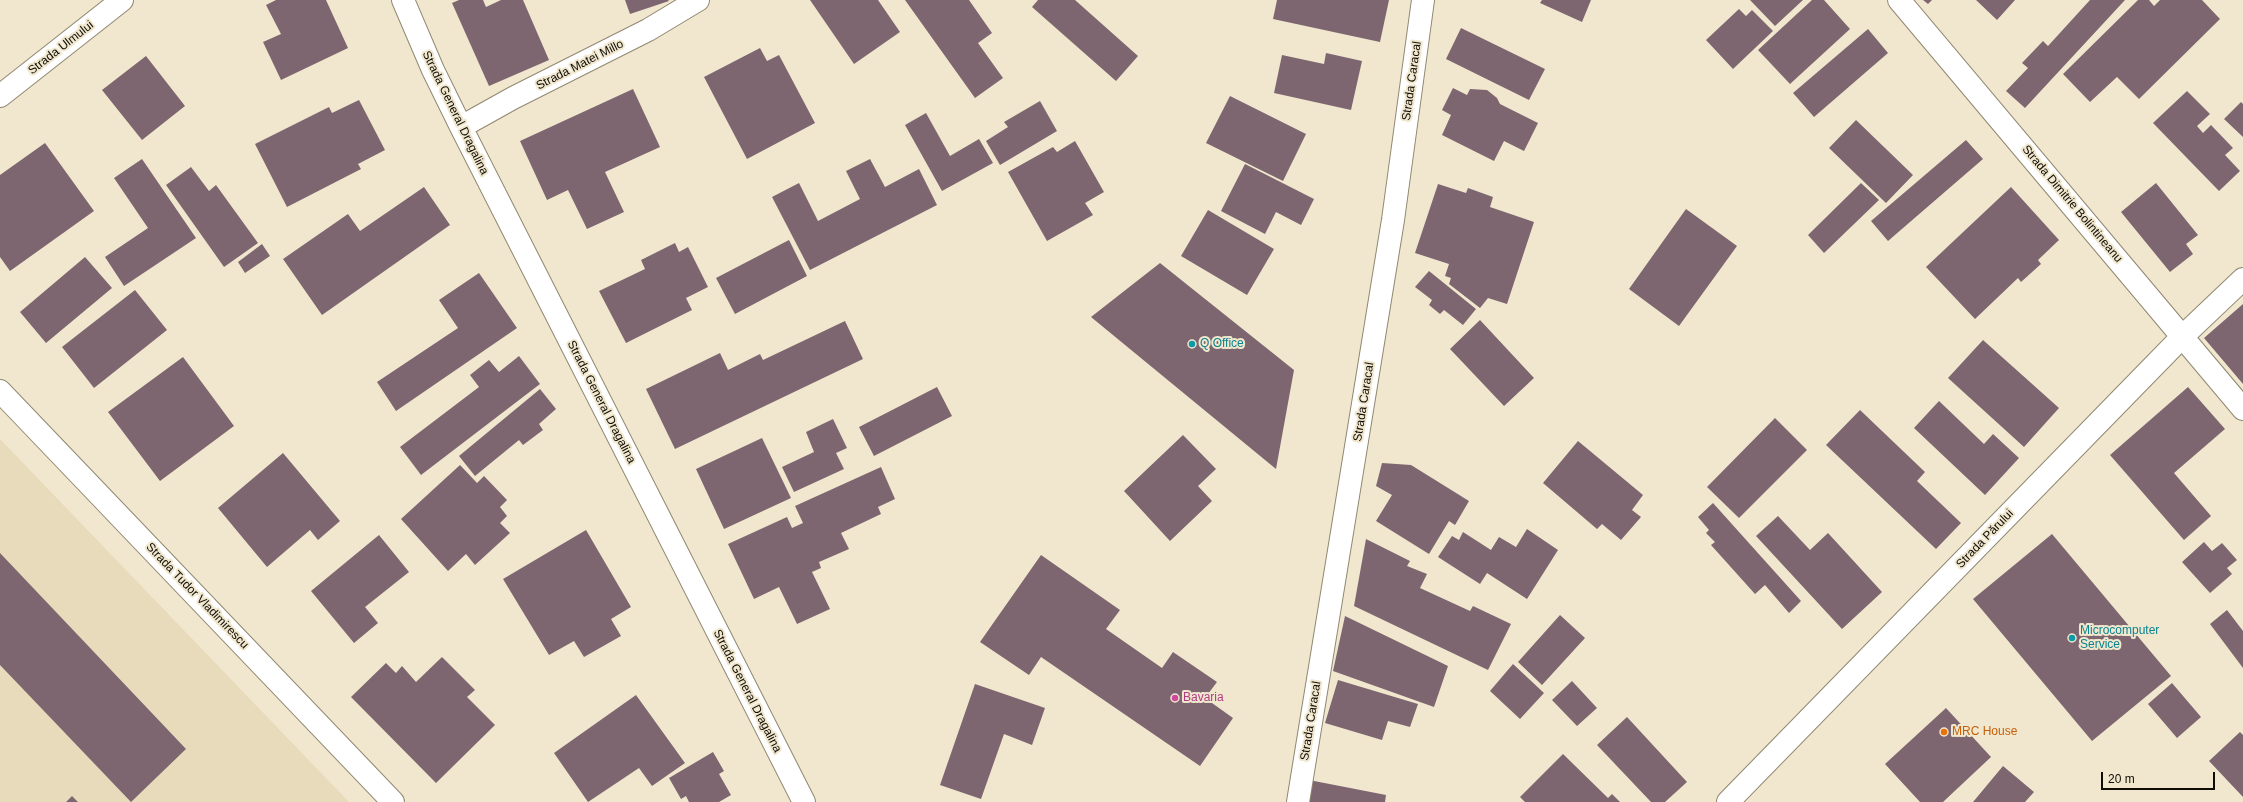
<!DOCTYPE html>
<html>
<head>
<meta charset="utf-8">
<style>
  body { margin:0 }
  #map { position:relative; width:2243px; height:802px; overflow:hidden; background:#f0e7ce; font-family:Arial,sans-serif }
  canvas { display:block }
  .scale { position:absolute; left:2101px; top:772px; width:114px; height:18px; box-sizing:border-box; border:2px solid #0f0c05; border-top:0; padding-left:5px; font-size:12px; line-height:14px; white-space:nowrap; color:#0f0c05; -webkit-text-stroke:3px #f0e7ce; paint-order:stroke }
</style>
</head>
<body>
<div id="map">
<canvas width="2243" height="802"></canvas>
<div class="scale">20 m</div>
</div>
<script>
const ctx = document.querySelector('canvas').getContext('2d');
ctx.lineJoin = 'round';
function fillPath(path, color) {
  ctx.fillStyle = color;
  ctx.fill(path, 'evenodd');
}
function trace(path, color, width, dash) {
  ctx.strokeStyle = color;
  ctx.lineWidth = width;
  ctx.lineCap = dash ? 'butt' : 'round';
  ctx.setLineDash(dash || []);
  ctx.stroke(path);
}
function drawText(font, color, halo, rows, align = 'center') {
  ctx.font = font + ' Arial,sans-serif';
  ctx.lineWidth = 4;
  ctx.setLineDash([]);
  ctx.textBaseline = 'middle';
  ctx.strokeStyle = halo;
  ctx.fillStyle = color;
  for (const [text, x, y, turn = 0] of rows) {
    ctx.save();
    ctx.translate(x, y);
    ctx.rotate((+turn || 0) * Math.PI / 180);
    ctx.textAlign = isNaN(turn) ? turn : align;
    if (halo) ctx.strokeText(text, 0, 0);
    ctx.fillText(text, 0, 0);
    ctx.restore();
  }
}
fillPath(new Path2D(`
  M0 439 349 802H0Z`), '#e7dbbb');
fillPath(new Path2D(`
  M276 0H326L348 48 281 80 263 42 281 34 266 5Z
  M459 0H483L486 7 501 0H523L549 60 489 86 452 3Z
  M625 0H668L669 1 630 14Z
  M810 0H878L900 32 854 64Z
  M905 0H969L992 33 978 43 1003 78 975 98Z
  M1038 0H1075L1138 56 1116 81 1032 7Z
  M1277 0H1389L1380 42 1273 19Z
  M1542 0H1591L1582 22 1540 3Z
  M1750 0H1803L1775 26Z
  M1812 0H1824L1850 29 1790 84 1758 50Z
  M1923 0H1932L1928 4Z
  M1976 0H2015L1997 20Z
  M2090 0H2125L2025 108 2006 91 2028 68 2022 63 2043 41 2048 46Z
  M2138 0H2149L2154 6 2160 0H2202L2220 19 2139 99 2117 77 2090 102 2063 74Z
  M1739 9 1746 16 1752 10 1773 31 1733 69 1706 40Z
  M1461 28 1545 69 1529 100 1446 59Z
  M1868 29 1888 53 1814 117 1793 93Z
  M760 48 767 61 779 55 815 123 747 159 704 77Z
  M1326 53 1362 61 1351 110 1274 93 1282 55 1324 64Z
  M146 56 185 106 142 140 102 90Z
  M1453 88 1467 95 1470 89 1487 90 1497 98 1500 104 1538 123 1524 151 1504 141 1494 161 1442 135 1451 115 1442 110Z
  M633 89 660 147 605 172 624 212 587 229 568 190 547 200 520 141Z
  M2187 91 2210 114 2197 126 2203 133 2211 125 2233 148 2225 155 2240 171 2219 191 2153 123Z
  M1230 96 1306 134 1283 181 1206 143Z
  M359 100 385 150 358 164 361 169 287 207 255 144 329 107 332 113Z
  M1040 101 1057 131 1000 165 986 141 1008 127 1004 122Z
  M2241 102 2243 104V137L2224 119Z
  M926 113 950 156 979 139 993 163 942 191 905 125Z
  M1856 120 1913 175 1886 203 1829 148Z
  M1966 140 1983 159 1888 241 1871 221Z
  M1075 141 1104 192 1085 203 1093 215 1047 241 1008 172 1053 147 1057 152Z
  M45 143 94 211 10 271 0 257V175Z
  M142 159 196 238 124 286 105 257 148 228 114 178Z
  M870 159 885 187 919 169 937 205 810 270 772 197 799 183 818 221 860 199 846 171Z
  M1245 164 1314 199 1301 225 1276 212 1265 234 1221 211Z
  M191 167 209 191 216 185 258 243 224 267 166 185Z
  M1861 183 1879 200 1824 253 1808 235Z
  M2156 183 2198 235 2186 244 2193 254 2170 272 2121 212Z
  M1438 184 1466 193 1468 188 1493 197 1490 207 1534 222 1507 304 1488 298 1480 308 1449 284 1451 278 1445 276 1449 264 1415 253Z
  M424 187 450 225 322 315 283 259 348 214 360 231Z
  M2011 187 2059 240 2038 260 2041 264 2021 282 2018 278 1975 319 1926 267Z
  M1686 209 1737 246 1679 326 1629 289Z
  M1208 210 1274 249 1247 295 1181 256Z
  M789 240 807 276 735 314 716 278Z
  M675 243 679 252 688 247 708 287 686 298 692 310 626 343 599 291 645 269 641 260Z
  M262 244 270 256 245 273 238 262Z
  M85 257 112 288 46 343 20 312Z
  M1160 263 1294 370 1276 469 1091 317Z
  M1429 271 1476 309 1463 325 1444 310 1440 314 1429 305 1432 300 1415 287Z
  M479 273 517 328 396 411 377 382 458 328 439 300Z
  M135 290 167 330 94 388 62 347Z
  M2243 304V384L2204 338Z
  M1480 320 1534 378 1504 406 1450 349Z
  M845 321 863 359 675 449 646 389 720 353 728 370 760 354 763 360Z
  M1983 340 2059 408 2024 447 1948 378Z
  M519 356 540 384 421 475 400 447 479 387 470 375 489 360 499 372Z
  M183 357 234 426 160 481 108 412Z
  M937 387 952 416 874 456 859 427Z
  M2188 387 2225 429 2174 473 2211 516 2184 540 2110 455Z
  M540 389 556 409 539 424 543 430 523 445 519 440 475 476 459 456Z
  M1939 401 1984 444 1993 434 2019 458 1985 495 1914 428Z
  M1860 410 1925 472 1917 481 1961 523 1936 549 1826 445Z
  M1775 418 1807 450 1739 518 1707 487Z
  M833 419 847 448 836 453 844 469 794 492 782 467 814 452 806 432Z
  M1183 435 1216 469 1198 486 1212 501 1170 541 1124 491Z
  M762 438 791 498 724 529 696 469Z
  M1578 441 1643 495 1632 510 1641 517 1621 540 1602 524 1597 529 1543 483Z
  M283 453 340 521 318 540 310 530 267 567 218 508Z
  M1382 463 1411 465 1469 501 1455 525 1449 521 1429 554 1376 521 1392 495 1376 486Z
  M460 465 477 483 484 476 507 500 500 507 507 516 500 523 510 533 475 565 466 554 448 571 401 519Z
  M881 467 895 499 878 507 881 514 841 533 849 549 819 562 821 568 812 572 830 609 797 624 779 587 754 599 728 544 787 517 792 528 803 523 795 506Z
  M1713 503 1801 601 1789 613 1765 585 1755 594 1711 545 1715 542 1706 533 1709 530 1698 517Z
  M1778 516 1810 550 1828 533 1882 592 1842 629 1756 536Z
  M1527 529 1558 550 1527 599 1487 573 1480 584 1438 557 1452 536 1459 540 1463 532 1491 550 1499 537 1516 547Z
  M586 530 631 607 611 619 621 636 584 657 574 641 549 655 503 579Z
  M2052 534 2171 676 2092 741 1973 599Z
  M379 535 409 572 365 607 378 623 354 643 311 591Z
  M1366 539 1410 561 1407 566 1427 574 1420 588 1470 611 1473 606 1511 624 1488 670 1354 606Z
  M2204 542 2212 551 2222 543 2237 560 2227 568 2232 574 2210 593 2182 562Z
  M0 553 186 749 131 802 0 665Z
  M1041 555 1120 610 1106 629 1162 668 1173 652 1217 682 1205 698 1233 718 1200 766 1041 657 1029 675 980 642Z
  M2227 610 2243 631V668L2210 624Z
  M1560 615 1585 638 1542 685 1518 662Z
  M1345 616 1448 666 1434 707 1333 671Z
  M442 657 475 690 467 697 495 725 436 783 351 697 386 663 396 673 402 666 416 682Z
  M1513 664 1544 693 1520 719 1490 691Z
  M1338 680 1418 704 1410 727 1388 721 1382 740 1325 723Z
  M1572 681 1597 708 1577 726 1552 700Z
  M2172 683 2201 717 2177 738 2148 704Z
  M975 684 1045 708 1032 745 1004 734 981 799 940 785Z
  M636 695 685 763 652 786 639 768 588 802 554 753Z
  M1946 708 1991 757 1943 802H1920L1885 764Z
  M1627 717 1687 782 1665 802H1651L1597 745Z
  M2240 732 2243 735V797L2209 761Z
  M713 752 724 771 719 774 731 795 719 802H689L686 796 681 799 669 778Z
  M1563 754 1608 798 1612 794 1620 802H1525L1520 797Z
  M2003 766 2034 792 2025 802H1973Z
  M1309 780 1386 795 1385 802H1304Z
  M72 796 78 802H66Z`), '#7d6670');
const minor = new Path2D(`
  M403 0 433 70 461 127 804 802
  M1899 0 2243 409
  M0 96 122 0
  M461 127 513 98 648 30 698 0
  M0 391 393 802
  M1728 802 2183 336 2243 279`);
const major = new Path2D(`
  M1298 802 1393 220 1423 0`);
trace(minor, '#908872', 24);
trace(major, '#908872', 24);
trace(minor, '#fff', 22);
trace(major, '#fff', 22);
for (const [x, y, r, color] of [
  [1192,344,4,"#0f9aa8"],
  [2072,638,4,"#0f9aa8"],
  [1175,698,4,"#d1479c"],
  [1944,732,4,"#e8710a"]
]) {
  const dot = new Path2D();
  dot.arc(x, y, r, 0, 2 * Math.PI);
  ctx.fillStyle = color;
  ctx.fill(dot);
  trace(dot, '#f0e7ce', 1.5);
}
drawText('12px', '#0f0c05', '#f0e7ce', [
  ["Strada Ulmului",61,48,-38],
  ["Strada Matei Millo",580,65,-27],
  ["Strada Caracal",1412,81,-82],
  ["Strada General Dragalina",455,113,64],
  ["Strada Dimitrie Bolintineanu",2072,204,50],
  ["Strada General Dragalina",601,402,63],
  ["Strada Caracal",1364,402,-81],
  ["Strada Părului",1985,539,-46],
  ["Strada Tudor Vladimirescu",197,596,46],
  ["Strada General Dragalina",747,691,63],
  ["Strada Caracal",1311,721,-81]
]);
drawText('12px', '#0d838f', '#f0e7ce', [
  ["Q Office",1200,344],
  ["Microcomputer",2080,631],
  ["Service",2080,645]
], 'left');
drawText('12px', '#b23c85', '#f0e7ce', [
  ["Bavaria",1183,698]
], 'left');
drawText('12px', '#c56008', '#f0e7ce', [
  ["MRC House",1952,732]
], 'left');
</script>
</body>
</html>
